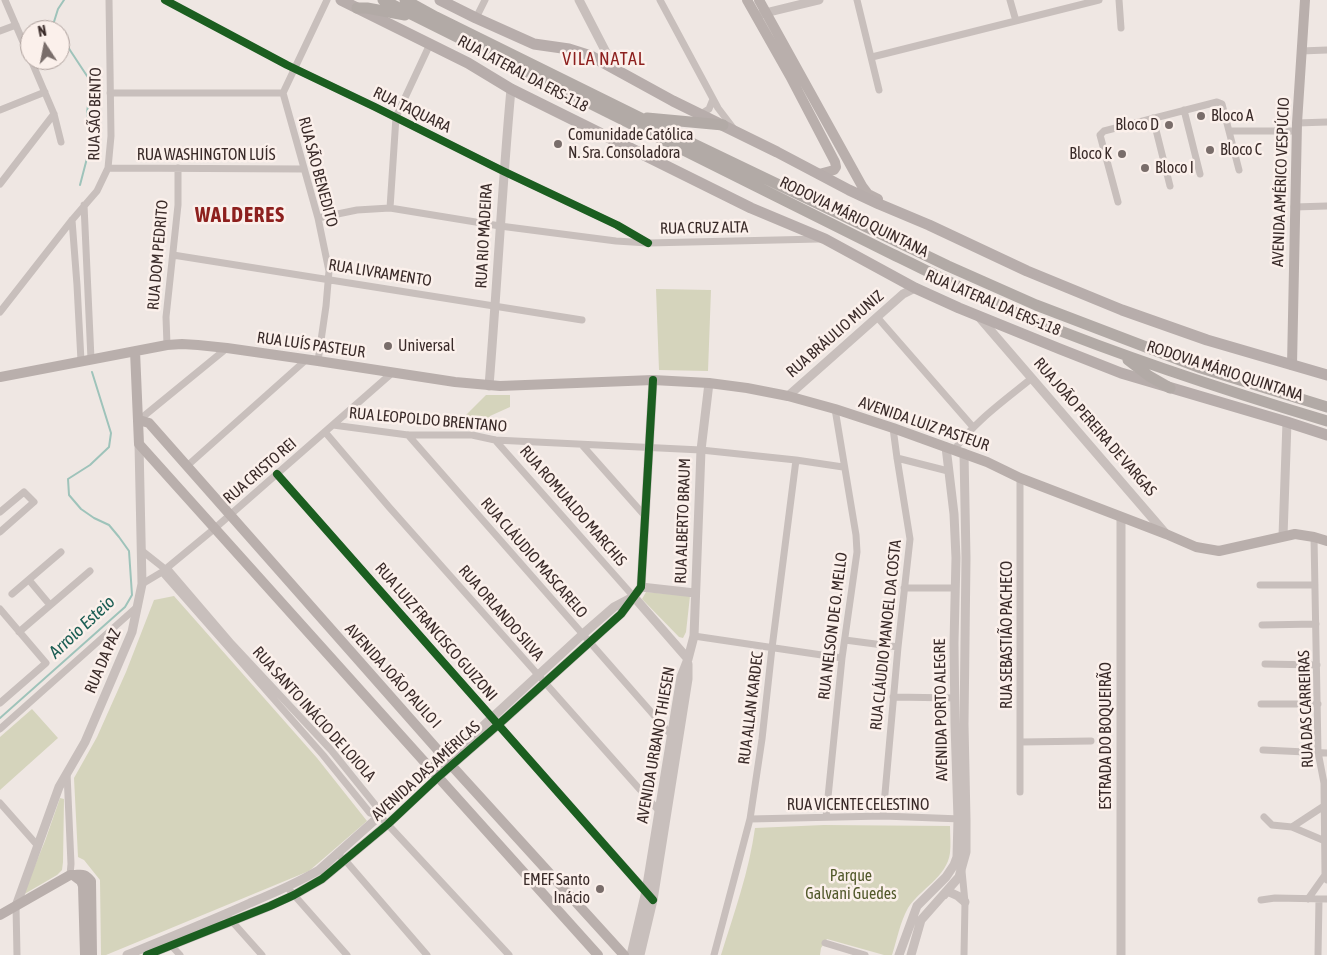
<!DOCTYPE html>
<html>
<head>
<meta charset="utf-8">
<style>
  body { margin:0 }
  #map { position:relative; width:1327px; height:955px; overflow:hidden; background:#efe7e3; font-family:"Asap Condensed",sans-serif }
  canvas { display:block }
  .north { position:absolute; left:20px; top:20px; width:50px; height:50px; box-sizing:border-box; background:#fbf0eb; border:1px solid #aea19d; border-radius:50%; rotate:349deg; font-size:14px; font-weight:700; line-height:20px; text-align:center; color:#3a2b29 }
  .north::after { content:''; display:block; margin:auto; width:18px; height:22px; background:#796d6a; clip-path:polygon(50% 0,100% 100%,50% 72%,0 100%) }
</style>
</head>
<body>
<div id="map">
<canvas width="1327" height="955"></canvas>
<div class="north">N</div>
</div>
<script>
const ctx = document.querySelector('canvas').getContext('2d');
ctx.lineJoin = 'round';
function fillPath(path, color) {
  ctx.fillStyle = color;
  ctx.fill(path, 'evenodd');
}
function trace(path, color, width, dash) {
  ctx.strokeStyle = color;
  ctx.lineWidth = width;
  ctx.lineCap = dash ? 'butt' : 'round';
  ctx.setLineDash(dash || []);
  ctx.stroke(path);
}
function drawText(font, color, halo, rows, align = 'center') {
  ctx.font = font + ' "Asap Condensed",sans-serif';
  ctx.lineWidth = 5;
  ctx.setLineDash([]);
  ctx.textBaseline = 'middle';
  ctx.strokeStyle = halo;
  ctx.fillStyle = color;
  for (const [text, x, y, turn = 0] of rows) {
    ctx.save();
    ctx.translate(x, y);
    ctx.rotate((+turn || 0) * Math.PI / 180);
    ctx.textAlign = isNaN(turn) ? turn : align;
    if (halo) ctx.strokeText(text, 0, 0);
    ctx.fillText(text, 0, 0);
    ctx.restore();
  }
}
fillPath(new Path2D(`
  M656 289 711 290 708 371 659 370Z
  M486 395H510V407L490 416 485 430 452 429Z
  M646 592 690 596 686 632 683 638 679 637 642 599Z
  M174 596 317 758 367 821 309 871 106 955H101L100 880 84 860 78 857 74 778 97 737 126 672 154 600Z
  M32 709 58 738 0 790V737Z
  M60 798 64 799 63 862 62 870 57 875 21 896 24 892 45 841Z
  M824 825 950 826C950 835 951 844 950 853 947 877 920 889 908 908 900 922 897 940 892 955H884L827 939 821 948 820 955H721C734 913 749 872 755 828Z`), '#d5d4bc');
trace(new Path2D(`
  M56 30 53 25 58 9 64 0
  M60 35 91 82 87 113 92 139 80 185
  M0 718 125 607 132 595 129 551 119 537 109 525 94 518 81 509 69 495 68 479 90 465 109 447 111 433 92 372`), '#9ec3ba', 2);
trace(new Path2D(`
  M5 0 30 58
  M165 0 287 65 375 107 503 171 617 225 648 243
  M660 0 718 108 734 129
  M857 0 879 90
  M1010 0 1016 21
  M1119 0 1121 28
  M476 18 485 0
  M0 31 16 25
  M1301 51 1327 50
  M872 57 1099 0
  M31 60 54 114 61 142
  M110 93H283
  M0 110 45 92
  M1184 110 1200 174
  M701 114 709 109 713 99
  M1153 118 1170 186
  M1297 123 1327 122
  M1230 131H1297
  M108 168 304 169
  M0 184 54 114
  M1118 202 1100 135 1104 131 1217 102 1222 104 1239 170
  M84 205 91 359
  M1294 207 1327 206
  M390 208 396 117 430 44
  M318 218 357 210 390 208 500 226 616 241 648 243 819 239
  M72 220 77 285 81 361
  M173 255 582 320
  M0 312 72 220 97 191 108 168 111 136 109 0
  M877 317 973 427
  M167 345 166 317 178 205V168
  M318 361 326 306 329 271 318 218 283 93 327 0
  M139 420 227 348
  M333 425 408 435H472L495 440 701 450 796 460 843 467
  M325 432 389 507 659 811
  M408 435 673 737
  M495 440 634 597
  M582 445 645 516
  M954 450C975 421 1005 400 1032 378
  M897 458 948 471
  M187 466 307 359
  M277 474 648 893
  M1020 478V792
  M0 512 24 492 34 502 0 532
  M1314 537 1318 752 1324 783 1325 875 1327 880
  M141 550 165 569
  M167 568 232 644 331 750 377 807 379 815 509 955
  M162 572 323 755 370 813 379 815
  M29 580 50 605
  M142 584 162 572 214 529 392 373
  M1260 585H1315
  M904 588H955
  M12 594 61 552
  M0 609 46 663 0 703
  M1262 625 1316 624
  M19 632 90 571
  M694 636 842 658
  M845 640 898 647
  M1265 664 1317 665
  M893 697 955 698
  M1261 704H1318
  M0 729 138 606
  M1021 742 1091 741
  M1263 750 1327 753
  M67 773 71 864 70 875
  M0 803 38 846
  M883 816 898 647 910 539 897 458 893 428
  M826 817 842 658 857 552 856 535 835 409
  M1264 817 1272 825 1292 827 1325 841
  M750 819 883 816 961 819
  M1292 827 1324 806
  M337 854 345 860 427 955
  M962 871 965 902 964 955
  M287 887 347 955
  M1308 899 1325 875
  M1261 900 1275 898 1327 899
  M16 906 17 955
  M229 918 262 955
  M169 943 180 955
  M825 943 865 955
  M714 955 750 819 762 739 772 648 796 460
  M1318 955 1319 899`), '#c8bfbc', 7);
trace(new Path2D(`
  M579 0 609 58 617 70
  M761 14 819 0
  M979 317 1166 534
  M489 386C497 287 502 188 511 89
  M788 396 903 294 915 288
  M1283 536 1287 422
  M641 587 695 593
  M634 597 688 659
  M944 895 947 891 958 896 965 902
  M16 906 59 787 85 742 132 632 142 584 139 444
  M127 955C168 938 210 921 250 903 274 893 297 883 319 870L431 770 447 759 583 634 614 607 631 598
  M147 955 270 906 294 895 322 879 388 824 437 778 499 724 621 614 641 587 653 380
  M631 955 646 891 681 677 688 659 694 636 701 450 709 383
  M640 955 653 900 688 679V664
  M899 955 917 906 946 877 954 865 957 857 958 819 955 724 954 643 956 558 954 514 946 447
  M911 955 921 920 959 877 966 852V820L964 724 966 558 964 453
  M1121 955V517`), '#c8bfbc', 9);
trace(new Path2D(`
  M747 0 790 76 835 162 836 167 834 170 819 174
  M759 0 862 186 868 194 878 199
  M135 351 139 444 598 955
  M1292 365 1297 123 1305 0
  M0 377 167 345 182 344 198 345 227 348 318 361 455 382 500 386 653 380 709 383 747 388 788 396 835 409 893 428 987 462 1020 478 1166 534 1196 547 1219 551 1295 534 1314 537 1327 541
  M139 420 149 423 451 765 624 955
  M73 875 81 881 83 886 85 955
  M0 915 70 875C80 876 83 871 91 881L92 955`), '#b9afac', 10);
trace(new Path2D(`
  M341 0 468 63 511 89 751 208 825 239 915 288 959 308 1060 349 1121 373 1287 422 1327 435
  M440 0 476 18 534 44 569 49 591 56 673 101 777 152 849 190 879 204 929 225 1027 271 1122 310 1207 340 1327 375`), '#b7adab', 11);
trace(new Path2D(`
  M383 0 888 252C936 275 983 300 1033 320 1129 359 1227 391 1327 421
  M405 0 436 17 677 136 948 266 1036 305 1201 368 1327 407
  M357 8H367L405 15
  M647 118 723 125
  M1128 360 1149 376 1170 388`), '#b2aaa6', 11);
trace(new Path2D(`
  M165 0 287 65 375 107 503 171 617 225 648 243
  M277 474 653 900
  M147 955 270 906 294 895 322 879 388 824 437 778 499 724 621 614 641 587 653 380`), '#1b5e20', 8);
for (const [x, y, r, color] of [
  [1201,116,5,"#796d6a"],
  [1169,125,5,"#796d6a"],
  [558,144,5,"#796d6a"],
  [1210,150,5,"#796d6a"],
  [1122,154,5,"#796d6a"],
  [1145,168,5,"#796d6a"],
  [388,346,5,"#796d6a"],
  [600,889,5,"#796d6a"]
]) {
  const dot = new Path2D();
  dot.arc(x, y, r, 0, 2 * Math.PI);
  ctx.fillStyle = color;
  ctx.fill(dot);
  trace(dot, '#fbf0eb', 2);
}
drawText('16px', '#3a2b29', '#fbf0eb', [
  ["RUA LATERAL DA ERS-118",523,74,28],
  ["RUA TAQUARA",412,110,26],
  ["RUA SÃO BENTO",95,114,-89],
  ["RUA WASHINGTON LUÍS",206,155],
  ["RUA SÃO BENEDITO",318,172,75],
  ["AVENIDA AMÉRICO VESPÚCIO",1281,182,-88],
  ["RODOVIA MÁRIO QUINTANA",854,217,26],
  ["RUA CRUZ ALTA",704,228,-1],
  ["RUA RIO MADEIRA",484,236,-87],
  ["RUA DOM PEDRITO",158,255,-85],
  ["RUA LIVRAMENTO",380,273,9],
  ["RUA LATERAL DA ERS-118",993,303,23],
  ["RUA BRÁULIO MUNIZ",835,334,-41],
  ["RUA LUÍS PASTEUR",311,345,8],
  ["RODOVIA MÁRIO QUINTANA",1225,371,18],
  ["RUA LEOPOLDO BRENTANO",428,420,5],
  ["AVENIDA LUIZ PASTEUR",924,424,19],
  ["RUA JOÃO PEREIRA DE VARGAS",1095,427,49],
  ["RUA CRISTO REI",260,471,-41],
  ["RUA ROMUALDO MARCHIS",573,506,49],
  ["RUA ALBERTO BRAUM",683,521,-88],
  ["RUA CLÁUDIO MASCARELO",534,558,49],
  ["RUA ORLANDO SILVA",501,613,49],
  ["RUA NELSON DE O. MELLO",833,626,-83],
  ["RUA LUIZ FRANCISCO GUIZONI",436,632,49],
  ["RUA CLÁUDIO MANOEL DA COSTA",886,635,-84],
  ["RUA SEBASTIÃO PACHECO",1007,635,-90],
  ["RUA DA PAZ",103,661,-67],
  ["AVENIDA JOÃO PAULO I",393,676,48],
  ["RUA ALLAN KARDEC",751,708,-83],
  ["RUA DAS CARREIRAS",1306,709,-92],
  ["AVENIDA PORTO ALEGRE",941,710,-91],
  ["RUA SANTO INÁCIO DE LOIOLA",314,714,48],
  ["ESTRADA DO BOQUEIRÃO",1106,736,-90],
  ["AVENIDA URBANO THIESEN",656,745,-80],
  ["AVENIDA DAS AMÉRICAS",426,771,-42],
  ["RUA VICENTE CELESTINO",858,805]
]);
drawText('16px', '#3a2b29', '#fbf0eb', [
  ["Bloco A",1211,116],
  ["Bloco D",1159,125,"right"],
  ["Comunidade Católica",568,135],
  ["N. Sra. Consoladora",568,153],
  ["Bloco C",1220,150],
  ["Bloco K",1112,154,"right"],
  ["Bloco I",1155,168],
  ["Universal",398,346],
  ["EMEF Santo",590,880,"right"],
  ["Inácio",590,898,"right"]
], 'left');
drawText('16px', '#52592b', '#fbf0eb', [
  ["Parque",851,876],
  ["Galvani Guedes",851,894]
]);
ctx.letterSpacing = '1px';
drawText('18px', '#8d201e', '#fbf0eb', [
  ["VILA NATAL",604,59]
]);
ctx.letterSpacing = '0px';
drawText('italic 18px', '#1c5e54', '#fbf0eb', [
  ["Arroio Esteio",82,627,-43]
]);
ctx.letterSpacing = '1px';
drawText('bold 21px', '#8d201e', '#fbf0eb', [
  ["WALDERES",240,215]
]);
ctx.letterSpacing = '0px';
</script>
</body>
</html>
